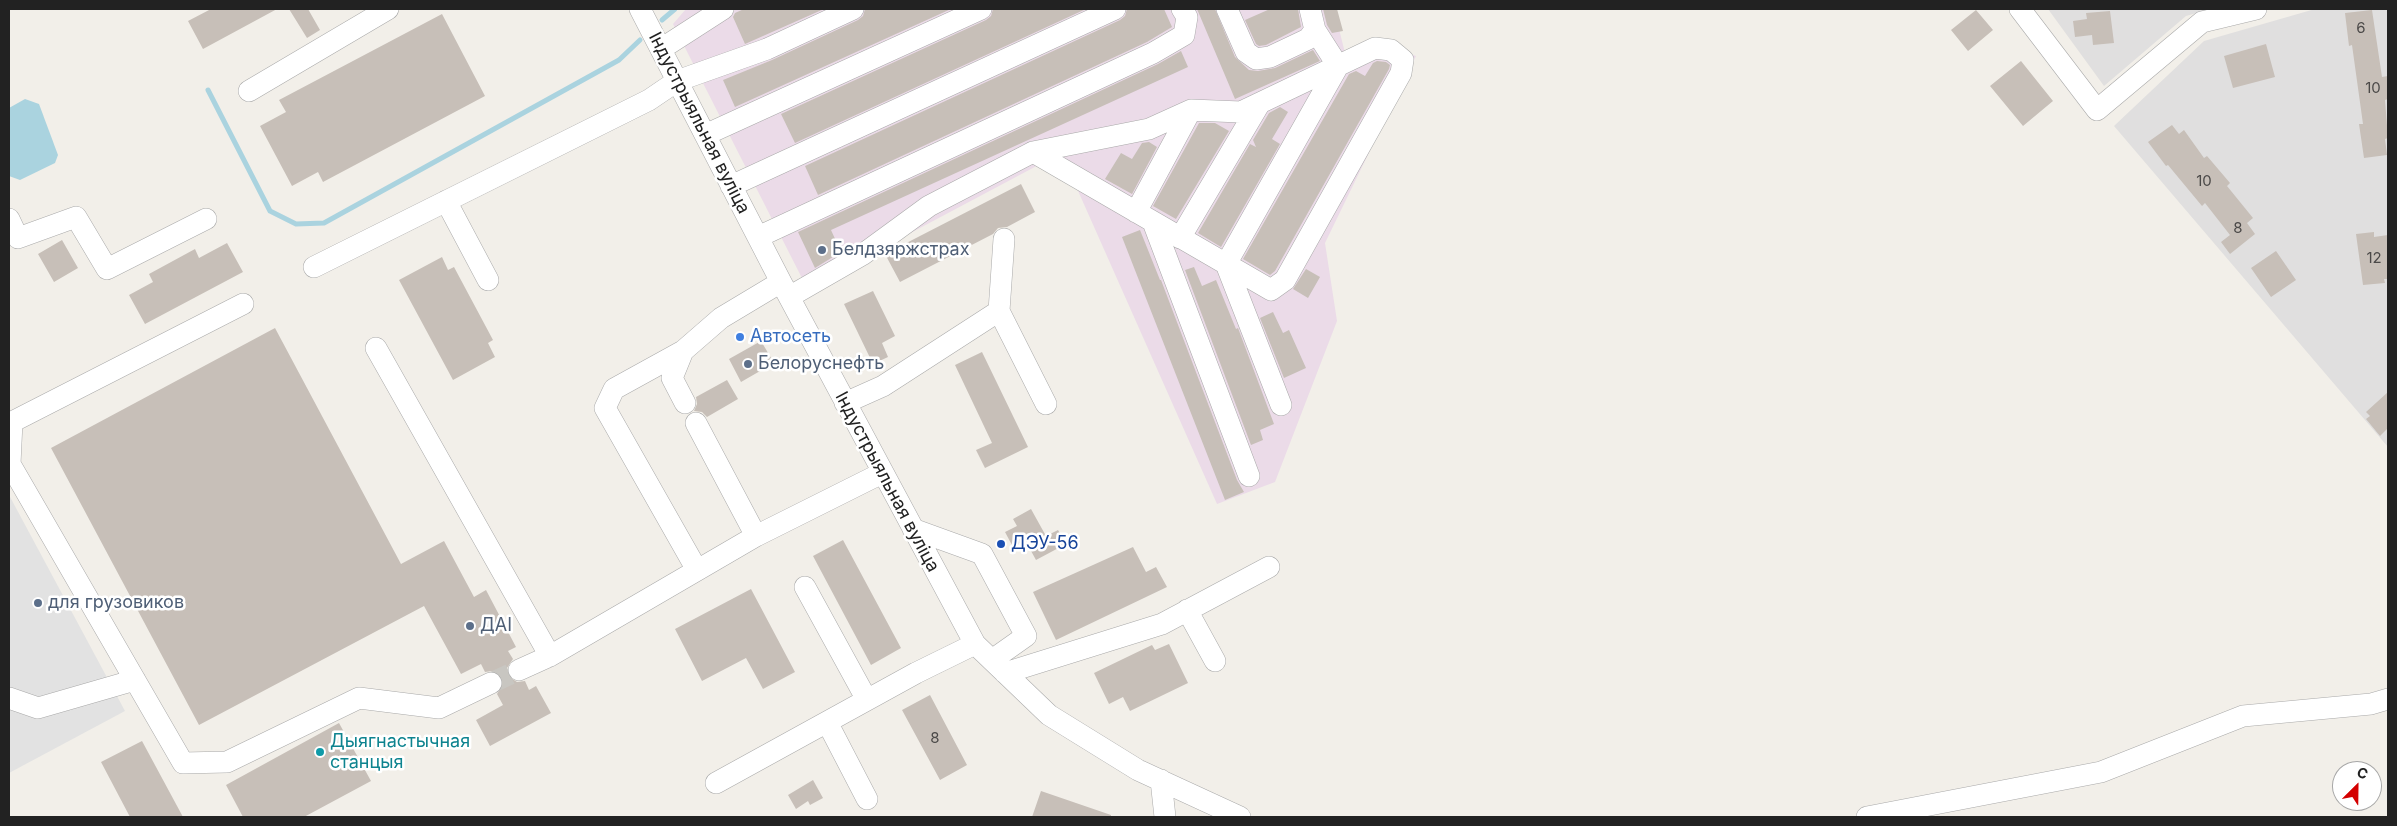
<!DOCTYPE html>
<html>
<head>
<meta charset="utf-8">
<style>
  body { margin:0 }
  #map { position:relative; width:2397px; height:826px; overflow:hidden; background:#f2efe9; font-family:Inter,sans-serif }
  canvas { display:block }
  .frame { position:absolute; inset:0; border:10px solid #222; pointer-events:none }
  .north { position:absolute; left:2332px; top:761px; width:50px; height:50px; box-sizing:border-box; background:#fff; border:1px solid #a7a7a7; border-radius:50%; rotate:23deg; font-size:14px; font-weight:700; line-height:20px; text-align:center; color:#222 }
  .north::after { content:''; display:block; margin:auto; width:18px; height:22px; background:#d40000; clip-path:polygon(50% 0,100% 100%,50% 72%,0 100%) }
</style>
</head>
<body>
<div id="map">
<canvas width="2397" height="826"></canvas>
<div class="frame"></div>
<div class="north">С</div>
</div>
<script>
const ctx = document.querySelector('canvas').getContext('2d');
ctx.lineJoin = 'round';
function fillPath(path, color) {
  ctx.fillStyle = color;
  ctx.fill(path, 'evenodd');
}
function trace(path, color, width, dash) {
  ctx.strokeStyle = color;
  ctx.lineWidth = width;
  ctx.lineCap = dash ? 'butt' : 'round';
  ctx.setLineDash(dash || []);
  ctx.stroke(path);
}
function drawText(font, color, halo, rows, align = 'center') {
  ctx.font = font + ' Inter,sans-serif';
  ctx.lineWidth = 5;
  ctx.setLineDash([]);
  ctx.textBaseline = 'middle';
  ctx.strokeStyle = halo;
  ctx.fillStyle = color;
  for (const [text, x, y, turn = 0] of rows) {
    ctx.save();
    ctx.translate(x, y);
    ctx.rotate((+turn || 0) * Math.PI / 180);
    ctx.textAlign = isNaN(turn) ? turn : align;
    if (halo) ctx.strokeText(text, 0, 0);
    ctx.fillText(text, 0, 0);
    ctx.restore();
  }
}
fillPath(new Path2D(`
  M2048 9H2211L2186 16 2104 86Z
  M2315 9H2388V447L2114 126 2204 41Z`), '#e0dfdf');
fillPath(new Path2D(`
  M686 9H1334L1345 53 1370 39 1416 56 1325 243 1337 321 1275 482 1217 504 1071 175 1046 161 807 288 673 24Z`), '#ebdbe8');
fillPath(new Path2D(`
  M9 495 125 711 9 773Z`), '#e2e2e2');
fillPath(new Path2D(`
  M25 99 39 104 58 155 55 163 20 180 9 176V108Z`), '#aad3df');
trace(new Path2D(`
  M662 20 675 9
  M208 90 270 211 296 224 324 223 619 60 640 40`), '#aad3df', 5);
fillPath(new Path2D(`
  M211 9H277L203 49 188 21Z
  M289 9H308L320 30 307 38Z
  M744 9H824L745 44 733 17 735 13Z
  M865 9H951L735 107 723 80 772 60 858 20 863 16Z
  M993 9H1086L795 143 781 114 986 20 991 16Z
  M1127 9H1164L1172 27 1147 42 818 195 805 166 1120 20 1125 16Z
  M1197 9H1215L1235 57 1249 70 1258 71 1275 68 1313 50 1320 61 1235 99Z
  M1270 9H1298L1301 27 1266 45 1259 46 1256 44 1245 20Z
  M1323 9H1337L1343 31 1332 33 1327 25Z
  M1976 10 1993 30 1968 51 1951 30Z
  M2372 10 2382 77 2388 76V99L2385 100 2388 138 2385 139 2387 155 2364 158 2359 124H2363L2352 45 2349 46 2345 13Z
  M2110 11 2114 43 2093 45 2092 35 2075 37 2073 21 2087 19 2086 13Z
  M442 14 485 96 323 182 318 172 292 186 260 126 286 112 279 100Z
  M2266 44 2275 77 2233 88 2224 56Z
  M1181 51 1188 67 831 230 841 252 815 268 798 232 1158 64Z
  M1377 61 1386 62 1390 65 1389 69 1275 271 1270 275 1243 259 1349 74 1356 71 1365 76 1373 63Z
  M2021 61 2053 101 2023 126 1990 86Z
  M1280 107 1288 112 1272 139 1280 144 1221 247 1198 233 1250 144 1256 147 1253 140 1269 113Z
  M1199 123H1215L1229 131 1176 219 1153 206Z
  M2172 125 2179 134 2184 130 2204 158 2207 156 2230 183 2227 186 2253 218 2247 223 2255 234 2230 254 2221 242 2230 235 2205 203 2202 206 2168 165 2166 166 2148 142Z
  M1149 142 1157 147 1132 194 1105 179 1121 153 1132 159 1142 143Z
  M1021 184 1035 212 1007 227 998 228 993 234 900 282 885 254Z
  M1140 230 1160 280H1161L1237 480 1244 492 1225 500 1122 237Z
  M2374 232V237L2388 235V279H2384L2385 283 2363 285 2356 234Z
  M62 240 78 268 54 282 38 254Z
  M227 243 243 272 145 324 129 295 153 282 149 274 195 249 199 258Z
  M2276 251 2296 280 2271 297 2251 268Z
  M442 257 448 270 454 267 493 340 488 343 495 357 453 380 399 280Z
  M1194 267 1202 286 1216 280 1236 329 1238 328 1274 424 1260 430 1263 440 1251 445 1185 270Z
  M1306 269 1320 277 1308 298 1293 289Z
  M873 291 895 336 882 343 888 357 873 364 844 304Z
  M1273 312 1283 333 1289 330 1306 368 1284 378 1260 318Z
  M275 328 401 564 444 541 474 597 486 590 516 647 508 651 513 659 507 668 508 676 517 682 525 681 529 690 536 686 551 713 490 746 476 720 503 705 497 694 503 684 502 677 492 671 485 672 481 664 461 674 424 606 199 725 51 448Z
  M761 341 774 363 741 382 729 359Z
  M982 352 1028 447 985 468 976 450 992 443 955 365Z
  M727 380 738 399 707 417 702 412 694 411 697 404 696 397Z
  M2388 392V428L2380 436 2366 419 2370 416 2366 412Z
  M1031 509 1046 536 1058 530 1066 544 1036 560 1025 540 1013 547 1005 532 1017 526 1013 519Z
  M843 540 901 648 871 665 813 556Z
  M1133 547 1146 572 1156 567 1167 587 1056 640 1033 592Z
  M751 589 795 672 763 689 746 658 702 681 675 629Z
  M1169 644 1188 683 1130 711 1123 697 1109 704 1094 673 1152 645 1155 650Z
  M930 695 967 765 940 780 902 710Z
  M339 723 371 781 304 817H243L226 785Z
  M142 741 183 817H130L101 762Z
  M813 780 823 798 810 805 808 801 796 809 788 795Z
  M1041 791 1111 815V817H1032Z`), '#c7bfb8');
trace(new Path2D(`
  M491 683 519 670`), '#c8c6c1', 21, [21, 11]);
const minor = new Path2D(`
  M640 9 781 282 975 644 1049 715 1138 770 1240 817
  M1227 9 1246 52 1256 59 1270 57 1308 39 1315 30 1310 9
  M2020 9 2097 110 2202 22 2256 9
  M661 49 723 9
  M249 91 388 9
  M705 135 981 9
  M731 186 1115 9
  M446 201 488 280
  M1136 212 1191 110
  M9 219 18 238 76 217 107 269 206 219
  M1153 222 1249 476
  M758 237 1153 53 1184 35 1187 17 1182 9
  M1180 238 1260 103
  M314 267 649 100 677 81 767 49 853 9
  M789 297 862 255 929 206 1033 152 1149 129 1191 110 1241 112 1375 48 1391 50 1403 60 1401 73 1285 280 1271 290 1033 152
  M243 304 12 422 10 464 183 763 227 762 359 698 439 708 491 683
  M999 311 1046 404
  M376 348 550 656
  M683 351 614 389 605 408 697 570
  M685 403 672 378 683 351 721 318 781 282
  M845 403 883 386 999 311 1004 239
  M1281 405 1226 264 1338 66 1315 30
  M696 423 756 536
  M913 529 982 554 1026 636 992 660
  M805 587 867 700
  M1187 610 1215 661
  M519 670 550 656 756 536 882 473
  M1005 673 1162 624 1269 567
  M9 698 38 708 135 680
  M827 722 867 799
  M1161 780 1165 817
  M716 783 916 673 975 644
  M1867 817 2101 772 2243 716 2371 704 2388 699`);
trace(minor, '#a9a9a9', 22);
trace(minor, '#fff', 21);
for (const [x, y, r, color] of [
  [822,250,5,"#5c6f8a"],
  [740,337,5,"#3f7fe0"],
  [748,364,5,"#5c6f8a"],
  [1001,544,5,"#1a4fb4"],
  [38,603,5,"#5c6f8a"],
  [470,626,5,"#5c6f8a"],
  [320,752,5,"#0f9aa8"]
]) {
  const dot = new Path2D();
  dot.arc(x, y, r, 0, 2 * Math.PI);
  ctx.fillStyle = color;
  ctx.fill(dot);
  trace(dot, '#fff', 2);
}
drawText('15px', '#4b4948', null, [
  ["6",2361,28],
  ["10",2373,88],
  ["10",2204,181],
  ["8",2238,228],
  ["12",2374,258],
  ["8",935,738]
]);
drawText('18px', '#222', '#fff', [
  ["Індустрыяльная вуліца",699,123,63],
  ["Індустрыяльная вуліца",887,482,62]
]);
drawText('18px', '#4e5e75', '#fff', [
  ["Белдзяржстрах",832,250],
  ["Белоруснефть",758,364],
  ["для грузовиков",48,603],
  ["ДАІ",480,626]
], 'left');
drawText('18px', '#366cbe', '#fff', [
  ["Автосеть",750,337]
], 'left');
drawText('18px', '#164399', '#fff', [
  ["ДЭУ-56",1011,544]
], 'left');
drawText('18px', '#0d838f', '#fff', [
  ["Дыягнастычная",330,742],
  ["станцыя",330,763]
], 'left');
</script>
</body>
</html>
